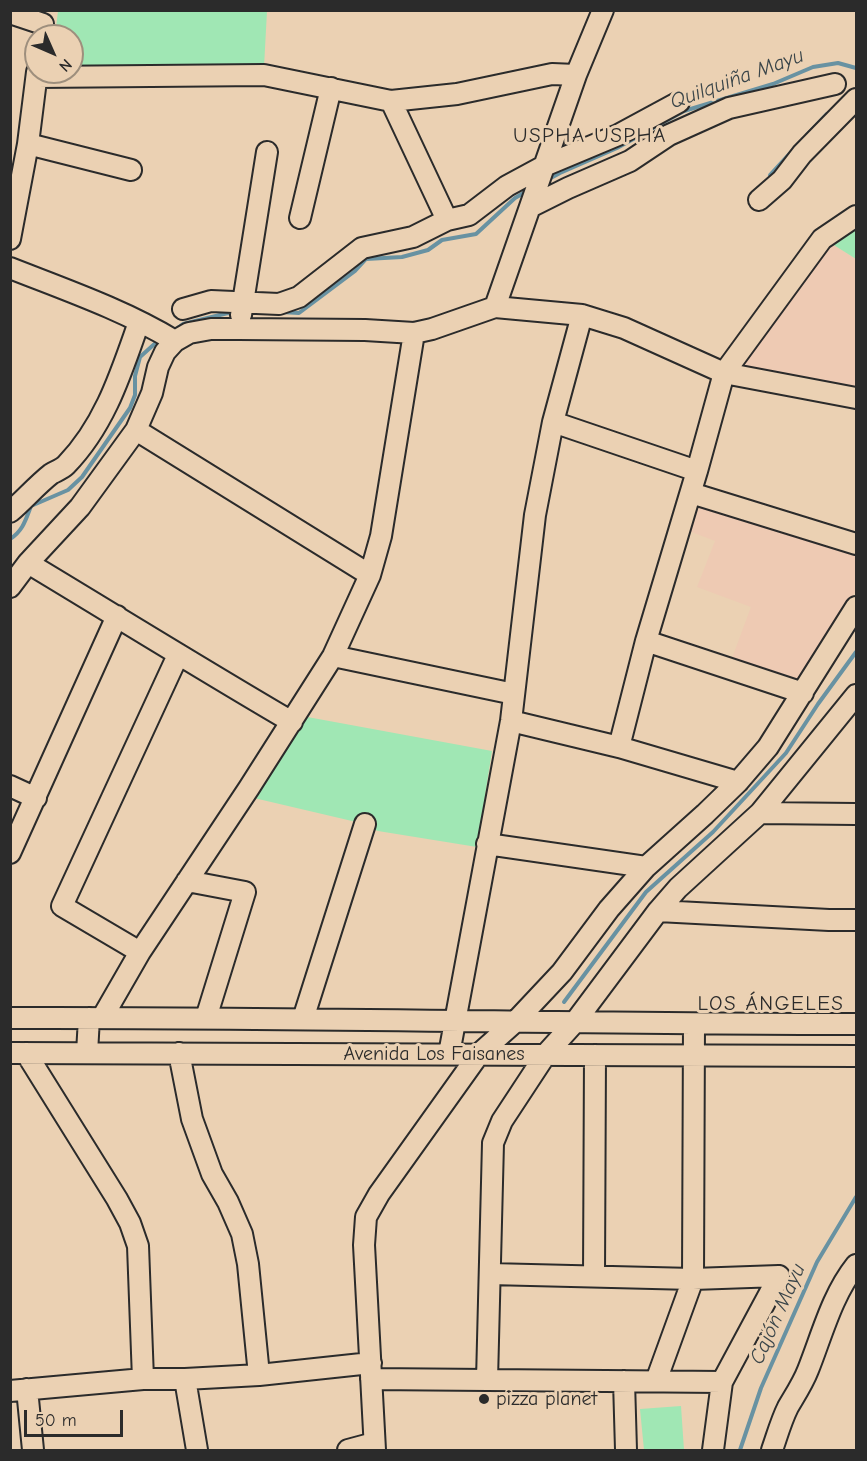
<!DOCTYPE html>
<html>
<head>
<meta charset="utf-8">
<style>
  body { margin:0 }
  #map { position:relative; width:867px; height:1461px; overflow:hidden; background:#ebd1b3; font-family:"Comic Neue",sans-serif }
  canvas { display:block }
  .frame { position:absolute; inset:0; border:12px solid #2b2b2b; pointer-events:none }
  .north { position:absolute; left:24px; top:24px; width:60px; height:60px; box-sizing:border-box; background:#ebd1b3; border:2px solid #9e8f7d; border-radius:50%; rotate:135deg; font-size:16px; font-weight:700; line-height:24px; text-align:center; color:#2b2b2b }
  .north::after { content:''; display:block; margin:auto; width:21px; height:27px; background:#2b2b2b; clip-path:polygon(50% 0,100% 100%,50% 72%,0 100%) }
  .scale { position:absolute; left:24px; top:1410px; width:99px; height:27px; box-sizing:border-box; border:3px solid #2b2b2b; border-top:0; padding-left:8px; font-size:18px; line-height:21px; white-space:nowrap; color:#2b2b2b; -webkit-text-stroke:4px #ebd1b3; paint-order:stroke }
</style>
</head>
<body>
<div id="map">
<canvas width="867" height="1461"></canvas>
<div class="frame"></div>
<div class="north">N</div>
<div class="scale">50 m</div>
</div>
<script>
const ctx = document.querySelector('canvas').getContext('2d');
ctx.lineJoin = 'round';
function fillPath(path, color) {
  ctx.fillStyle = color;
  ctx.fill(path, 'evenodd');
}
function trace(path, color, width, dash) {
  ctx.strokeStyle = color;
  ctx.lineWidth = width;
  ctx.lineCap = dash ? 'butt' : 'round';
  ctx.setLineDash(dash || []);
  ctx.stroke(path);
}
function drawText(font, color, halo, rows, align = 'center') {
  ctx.font = font + ' "Comic Neue",sans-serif';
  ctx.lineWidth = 6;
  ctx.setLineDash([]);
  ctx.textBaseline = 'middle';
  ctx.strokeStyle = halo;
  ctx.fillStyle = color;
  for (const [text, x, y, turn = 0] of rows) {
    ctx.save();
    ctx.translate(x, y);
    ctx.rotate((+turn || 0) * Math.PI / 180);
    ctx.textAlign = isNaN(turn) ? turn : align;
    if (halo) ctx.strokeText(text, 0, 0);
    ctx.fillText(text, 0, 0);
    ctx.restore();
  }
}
fillPath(new Path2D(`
  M829 242 856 259V389L749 369 743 366 742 362Z
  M696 502 856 551V591L853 595 827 634 800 685 731 661 751 607 697 587 715 541 689 531Z`), '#eecab3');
fillPath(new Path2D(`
  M58 11H267L264 67 72 71V36H55Z
  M856 226V259L829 242Z
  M302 716 492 751 477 847 378 831 352 821 254 798Z
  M681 1406 684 1450H644L640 1409Z`), '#a0e7b4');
trace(new Path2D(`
  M807 135 827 114
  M770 175 792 151
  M547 180 560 173 617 148 684 111 773 84 813 67 838 63 856 68
  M281 312 299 313 355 271 366 259 402 257 428 250 442 240 476 234 515 198 527 191
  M172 332 183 324 228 313 235 314
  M10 539C23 531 26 519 31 506L68 490 82 477 130 408 135 395V376L140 357 160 339
  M564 1002 646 892 713 832 786 753 818 704 856 652
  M740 1450 761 1388 817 1262 856 1197`), '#6892a2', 4);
const minor = new Path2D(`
  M10 13 43 24
  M37 77 264 75 391 101 457 94 552 74 576 75
  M391 101 447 220
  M28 144 131 170
  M759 200 782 180 802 154 856 99
  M530 207 568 188 630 161 669 135 729 108 835 84
  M300 218 331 88
  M10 239 28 144 37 72
  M10 268C66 290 124 310 175 341
  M495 307 576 75 603 10
  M183 309 211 301 279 304 299 297 362 248 413 237 447 220 469 215 507 186 544 166 618 135 679 102
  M241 315 267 152
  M553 422 697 471
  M136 430 370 575
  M691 493 856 544
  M10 512C24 500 37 485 51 474 56 471 62 469 66 465 105 425 121 373 139 322
  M28 563C116 616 203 670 292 722
  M10 587 28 563 80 507 136 430 152 393 158 367 165 352 175 341 189 333 211 329H239L365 330 414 333 432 329 495 307 582 315 624 328 724 373 856 398
  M646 641 803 693
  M333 656 514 694
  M511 721 619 747 738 782
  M619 747 646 641 697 471 724 373 822 239 856 216
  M10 786 36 798
  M760 813 856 814
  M487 844 646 867
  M10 853 117 616
  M187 881 245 892 206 1018
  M658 911 829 920H856
  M140 952 62 906 178 655
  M10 1018C293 1017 574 1024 856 1024
  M102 1018 140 952 249 788 333 656 370 575 381 536 414 333
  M303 1019 365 824
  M10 1053 856 1056
  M26 1053 117 1199 130 1223 138 1246 143 1379
  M87 1053 89 1018
  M179 1053 192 1119 212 1174 228 1202 242 1234 248 1264 259 1375
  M449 1054 511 721 535 515 553 422 582 315
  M490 1274 693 1279 779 1276
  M594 1276 595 1055
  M185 1379 197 1450
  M371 1379 722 1382
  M487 1380 493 1143 502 1121 546 1054 575 1022 658 911 678 888 760 813 856 695
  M624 1381 626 1450
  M656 1381 693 1279 694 1024
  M27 1389 33 1450
  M10 1391 143 1379H185L259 1375 371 1363
  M348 1450 374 1443
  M375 1450 364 1245 366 1217 379 1194 479 1054 516 1021 562 972 609 909 646 867 705 814 738 782 768 747 856 607
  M713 1450 722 1382 779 1276
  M772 1450C777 1436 781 1421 788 1407 795 1395 803 1383 808 1370 822 1335 832 1295 856 1265`);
trace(minor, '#2b2b2b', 24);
trace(minor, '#ebd1b3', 20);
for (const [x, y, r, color] of [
  [484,1399,6,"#2b2b2b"]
]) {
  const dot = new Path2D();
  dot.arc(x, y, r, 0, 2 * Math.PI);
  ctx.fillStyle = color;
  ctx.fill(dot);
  trace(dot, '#ebd1b3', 2);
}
drawText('20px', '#2b2b2b', '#ebd1b3', [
  ["Avenida Los Faisanes",434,1054]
]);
drawText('20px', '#2b2b2b', '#ebd1b3', [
  ["pizza planet",496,1399]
], 'left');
drawText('italic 21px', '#3a4549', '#ebd1b3', [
  ["Quilquiña Mayu",737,79,-20],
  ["Cajón Mayu",778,1314,-66]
]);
ctx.letterSpacing = '1.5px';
drawText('21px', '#2b2b2b', '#ebd1b3', [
  ["USPHA USPHA",590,136],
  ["LOS ÁNGELES",771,1004]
]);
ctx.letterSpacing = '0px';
</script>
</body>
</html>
